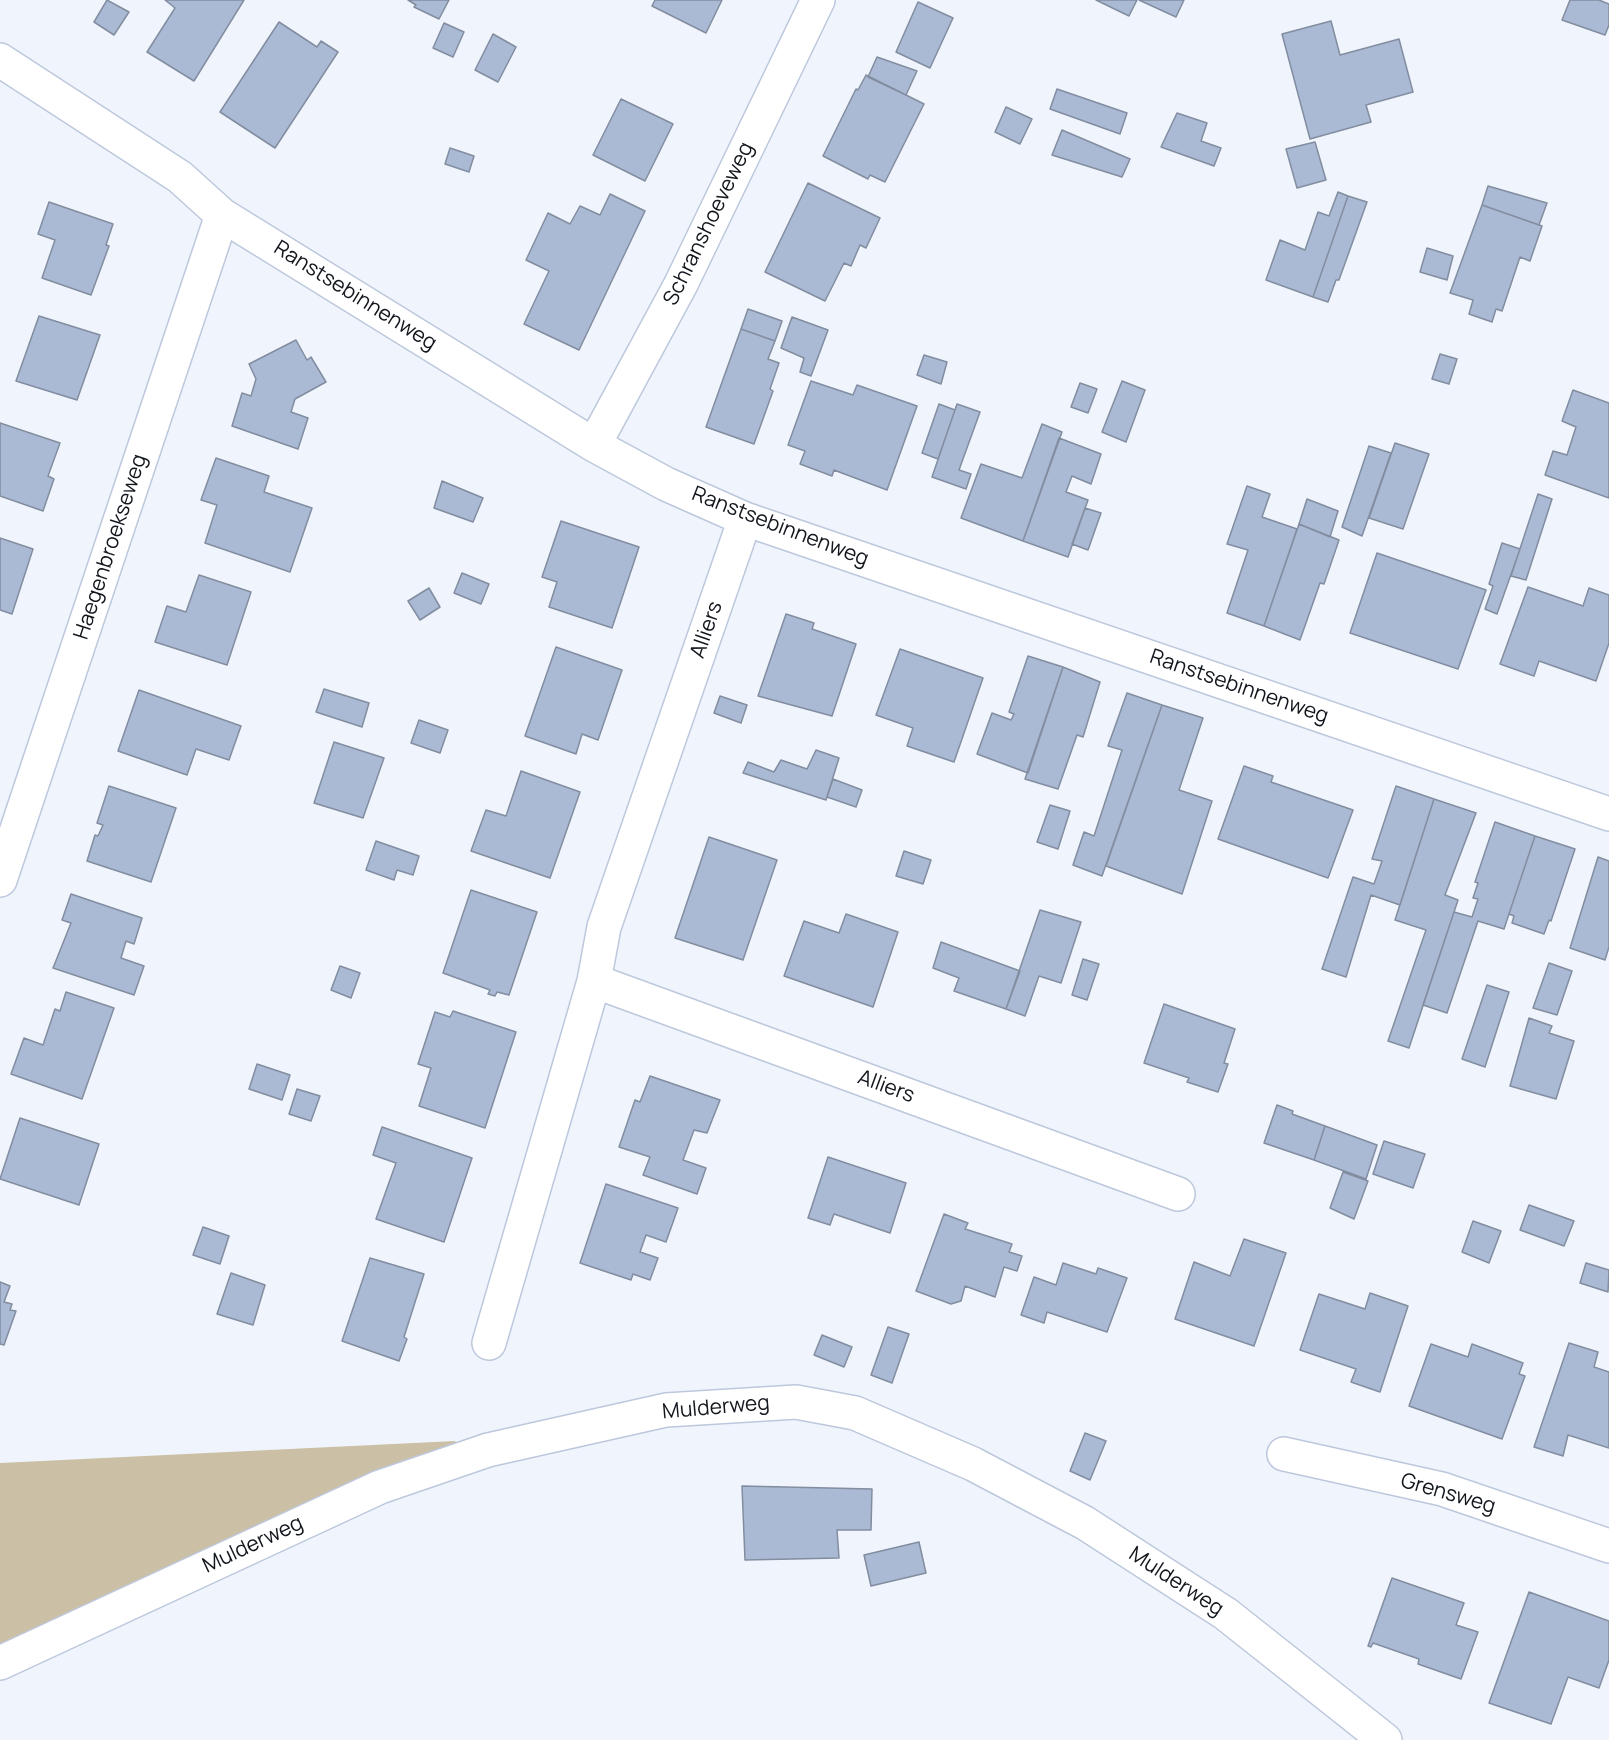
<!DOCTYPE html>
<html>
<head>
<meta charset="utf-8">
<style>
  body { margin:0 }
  canvas { display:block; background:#f0f5fd }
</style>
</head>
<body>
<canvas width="1609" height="1740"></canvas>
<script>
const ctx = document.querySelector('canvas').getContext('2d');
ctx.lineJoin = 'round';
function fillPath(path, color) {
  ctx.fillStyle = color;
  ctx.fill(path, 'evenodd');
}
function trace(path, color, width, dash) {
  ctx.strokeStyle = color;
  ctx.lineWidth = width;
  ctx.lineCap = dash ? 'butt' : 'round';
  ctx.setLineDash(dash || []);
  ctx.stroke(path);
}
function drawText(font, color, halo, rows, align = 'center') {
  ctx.font = font + ' Manrope,sans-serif';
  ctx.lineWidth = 4.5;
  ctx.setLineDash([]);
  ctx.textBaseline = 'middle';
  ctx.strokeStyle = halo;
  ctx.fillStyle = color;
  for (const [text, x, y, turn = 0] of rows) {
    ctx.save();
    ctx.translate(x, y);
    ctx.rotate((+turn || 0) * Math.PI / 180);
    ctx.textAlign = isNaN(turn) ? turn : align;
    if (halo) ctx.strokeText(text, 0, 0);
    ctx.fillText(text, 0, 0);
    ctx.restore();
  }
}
fillPath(new Path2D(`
  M455 1441 460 1451 0 1656V1463Z`), '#cbc0a5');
const building = new Path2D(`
  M107 0 129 12 114 35 94 22Z
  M165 0H244L194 81 147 52 175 8Z
  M408 0H449L439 19 414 7 416 5Z
  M655 0H722L706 33 652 6Z
  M1096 0H1137L1129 16Z
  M1139 0H1184L1176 17Z
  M1570 0H1599L1609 4V25L1605 35 1562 20Z
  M918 2 953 18 930 68 896 52Z
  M1331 21 1340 55 1399 39 1413 92 1366 105 1371 122 1310 139 1282 34Z
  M279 22 317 47 321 41 338 52 275 148 220 112Z
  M444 23 464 32 453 57 433 48Z
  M493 34 516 47 498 82 475 70Z
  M877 57 917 71 906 95 868 77Z
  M866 75 924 104 885 182 870 175 868 179 823 156 856 89 858 90Z
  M1057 89 1127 113 1120 134 1050 109Z
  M621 99 673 124 645 181 593 155Z
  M1006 107 1032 119 1020 144 995 132Z
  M1177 113 1207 123 1201 141 1221 148 1214 166 1161 147Z
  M1062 130 1130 159 1122 177 1052 155Z
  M1315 142 1326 180 1297 188 1286 149Z
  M450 148 474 156 469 172 445 164Z
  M808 183 880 218 866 248 860 245 851 266 844 263 825 301 765 272Z
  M1488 186 1547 203 1539 225 1482 205Z
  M1338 192 1348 196 1313 297 1266 280 1280 240 1305 250 1318 212 1329 216Z
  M610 194 645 211 579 350 524 324 549 271 526 260 548 213 570 224 580 206 600 215Z
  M1348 196 1367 202 1339 280H1336L1328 302 1313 297Z
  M49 202 113 224 106 245 109 246 91 295 42 278 55 240 38 234Z
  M1482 205 1542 226 1530 261 1520 257 1502 311 1496 309 1492 322 1469 314 1473 300 1450 293Z
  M1427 248 1453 256 1447 280 1420 272Z
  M748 309 782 321 775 341 741 329Z
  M39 316 100 335 77 400 16 381Z
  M792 317 828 330 811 376 800 372 804 358 781 348Z
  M741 329 775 341 768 359 779 363 770 389 773 391 754 444 706 427Z
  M296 340 307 360 311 357 326 382 295 399 291 412 308 418 298 449 232 426 242 393 251 396 256 379 249 364Z
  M1440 354 1457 359 1449 384 1432 379Z
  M924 355 947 362 941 384 917 375Z
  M811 381 853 395 857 385 917 406 887 490 834 470 832 476 800 464 805 451 788 445Z
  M1122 381 1145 390 1126 442 1102 432Z
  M1080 383 1097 389 1088 413 1071 407Z
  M1573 390 1609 403V498L1545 475 1553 451 1567 455 1576 427 1562 421Z
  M939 404 955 410 938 459 922 453Z
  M957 404 980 412 959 470 971 474 966 489 932 477Z
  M0 423 60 443 48 476 54 479 43 511 0 496Z
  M1042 424 1062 432 1023 541 961 518 981 464 1022 478Z
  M1059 438 1101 454 1091 484 1072 476 1066 492 1088 500 1068 557 1023 541Z
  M1395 443 1429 454 1403 529 1369 518Z
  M1369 446 1391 453 1362 536 1342 527Z
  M216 458 269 476 264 492 312 508 290 572 205 543 217 505 201 500Z
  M442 481 483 498 473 522 434 508Z
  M1247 486 1270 494 1262 517 1297 529 1264 626 1227 613 1248 550 1227 544Z
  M1538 494 1552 499 1526 580 1511 576Z
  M1307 499 1338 511 1330 537 1299 524Z
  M1085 508 1101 513 1088 550 1072 544Z
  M561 521 639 547 612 628 549 607 557 582 542 577Z
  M1299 524 1339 540 1324 584 1320 583 1300 640 1264 626Z
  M0 538 33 549 12 614 0 610Z
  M1502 543 1520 549 1497 614 1485 609 1493 586 1489 584Z
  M1377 553 1486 590 1458 669 1350 633Z
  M462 573 489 584 481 604 454 593Z
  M199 575 251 592 227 665 155 642 167 606 186 612Z
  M1528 587 1583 606 1589 588 1609 595V643L1596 681 1539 661 1534 676 1500 664Z
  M429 588 440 607 420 620 408 601Z
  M786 614 814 623 812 629 856 644 832 716 758 696Z
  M556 647 622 670 598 740 582 734 576 754 525 736Z
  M900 649 983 678 954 762 907 746 913 728 876 715Z
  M1028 656 1063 667 1028 773 977 754 992 713 1011 720 1014 714 1009 712Z
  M1063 667 1100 682 1083 737 1077 735 1058 789 1025 779Z
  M324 689 369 703 362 727 316 712Z
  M139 690 241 726 229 760 196 749 187 775 118 751Z
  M1127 693 1162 705 1102 876 1073 865 1084 832 1094 836 1122 750 1108 746Z
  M720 696 747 705 741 723 714 713Z
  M1162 705 1203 718 1179 790 1212 801 1182 894 1106 866Z
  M419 720 448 730 440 753 411 743Z
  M334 742 384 758 363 818 314 803Z
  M816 750 839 758 826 800 743 773 748 762 774 772 781 760 807 769Z
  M1244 766 1273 776 1271 782 1353 810 1328 878 1218 839Z
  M521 771 580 792 550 878 471 851 486 810 506 816Z
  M833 779 862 790 856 807 827 797Z
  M109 786 176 808 151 882 87 861 95 835 98 836 103 825 97 823Z
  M1396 786 1434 799 1400 905 1371 895 1346 977 1322 969 1353 877 1374 884 1382 861 1372 859Z
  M1434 799 1476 813 1445 895 1458 900 1409 1048 1388 1041 1426 930 1395 920Z
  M1050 805 1070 811 1058 849 1037 842Z
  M1495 822 1535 836 1504 929 1478 921 1447 1013 1423 1005 1454 912 1472 917 1478 899 1473 898 1478 883 1475 882Z
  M1535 836 1575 849 1551 921 1549 920 1544 934 1512 923 1514 916 1509 914Z
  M709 837 777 860 743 960 675 938Z
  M376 841 419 856 413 875 397 870 394 880 366 870Z
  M904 851 931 860 923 884 896 876Z
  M1598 857 1609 861V947L1605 960 1570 948Z
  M471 890 537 912 509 995 497 992 495 996 488 994 490 990 443 973Z
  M71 894 142 918 134 944 126 941 121 958 144 966 134 995 53 968 71 923 62 920Z
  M1040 910 1081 922 1061 983 1039 976 1025 1016 1006 1009Z
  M846 914 898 932 873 1007 784 976 804 921 839 933Z
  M941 942 1020 971 1006 1009 954 991 959 978 933 968Z
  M1083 959 1099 964 1087 1000 1072 995Z
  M1549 963 1572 971 1557 1015 1533 1008Z
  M340 966 360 973 351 998 331 990Z
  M1487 985 1509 992 1485 1067 1462 1059Z
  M66 992 114 1008 82 1099 11 1074 24 1038 43 1045 55 1009 60 1011Z
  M1164 1004 1235 1029 1224 1063 1228 1064 1218 1092 1187 1082 1189 1078 1144 1063Z
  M453 1011 516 1032 485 1128 419 1106 431 1068 418 1064 435 1012 450 1017Z
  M1529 1018 1552 1026 1549 1033 1574 1041 1556 1099 1510 1086Z
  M257 1064 290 1075 282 1100 249 1089Z
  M650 1076 720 1100 707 1133 694 1130 683 1160 706 1168 697 1194 643 1175 650 1157 619 1147 635 1100 640 1102Z
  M297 1089 320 1096 311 1121 289 1114Z
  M1277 1105 1293 1111 1292 1114 1325 1126 1314 1160 1264 1143Z
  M20 1118 99 1144 79 1205 0 1179Z
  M1325 1126 1377 1145 1366 1179 1314 1160Z
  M382 1127 472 1158 444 1242 376 1219 396 1163 373 1155Z
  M1384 1141 1425 1154 1413 1188 1373 1174Z
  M828 1157 906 1183 890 1233 834 1214 830 1225 808 1218Z
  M1343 1172 1368 1181 1354 1219 1330 1208Z
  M606 1184 678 1208 666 1242 646 1235 640 1252 658 1258 650 1280 633 1274 631 1280 580 1263Z
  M1529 1205 1574 1221 1564 1246 1520 1230Z
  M944 1214 968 1223 965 1229 1012 1244 1009 1252 1022 1256 1017 1271 1004 1267 995 1297 965 1286 961 1301 951 1304 916 1291Z
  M1473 1221 1501 1231 1489 1263 1462 1252Z
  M203 1227 229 1236 220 1264 193 1255Z
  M1244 1239 1286 1253 1254 1346 1175 1319 1194 1262 1230 1276Z
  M370 1258 424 1274 404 1337 407 1339 399 1361 342 1341Z
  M1063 1263 1096 1274 1098 1268 1127 1278 1107 1332 1047 1312 1044 1323 1021 1315 1034 1277 1056 1285Z
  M1586 1263 1609 1270 1608 1292 1580 1283Z
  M231 1273 265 1285 253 1325 217 1314Z
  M0 1282 10 1286 4 1302 12 1304 10 1310 16 1311 4 1345 0 1344Z
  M1370 1293 1408 1306 1380 1392 1351 1382 1356 1369 1300 1350 1319 1294 1365 1309Z
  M888 1327 909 1334 892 1383 871 1375Z
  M822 1335 852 1347 844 1367 814 1355Z
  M1569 1343 1598 1352 1594 1367 1609 1372V1448L1568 1435 1563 1456 1534 1447Z
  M1431 1344 1468 1357 1472 1344 1523 1363 1519 1374 1525 1376 1502 1439 1409 1406Z
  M1085 1433 1106 1441 1090 1480 1070 1471Z
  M742 1486 872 1489 871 1530H837L839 1558 745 1560Z
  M919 1542 926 1573 871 1586 864 1555Z
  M1392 1578 1464 1603 1456 1625 1478 1632 1461 1679 1418 1664 1419 1659 1373 1643 1371 1647 1368 1646Z
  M1529 1592 1609 1621V1660L1599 1688 1568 1677 1551 1724 1489 1703Z`);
fillPath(building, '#aab9d4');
trace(building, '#828da0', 1.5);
const minor = new Path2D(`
  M0 60 180 177 222 215 594 445 666 484 745 519 1609 814
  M594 445 681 284 818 0
  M0 880 222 215
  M594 981 1178 1194
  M489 1343 594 981 604 927 745 519
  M1284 1454 1442 1489 1609 1546
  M0 1663 380 1487 488 1450 666 1410 796 1402 855 1413 973 1464 1085 1523 1226 1614 1385 1740`);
trace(minor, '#bdc8dd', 36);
trace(minor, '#fff', 33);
drawText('21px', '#12161d', '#fff', [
  ["Schranshoeveweg",709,224,-64],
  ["Ranstsebinnenweg",355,296,32],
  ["Ranstsebinnenweg",780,527,21],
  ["Haegenbroekseweg",111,547,-72],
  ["Alliers",707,630,-71],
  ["Ranstsebinnenweg",1239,687,19],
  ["Alliers",886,1087,20],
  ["Mulderweg",716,1408,-5],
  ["Grensweg",1448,1494,16],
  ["Mulderweg",253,1545,-25],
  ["Mulderweg",1176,1582,33]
]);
</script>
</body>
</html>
